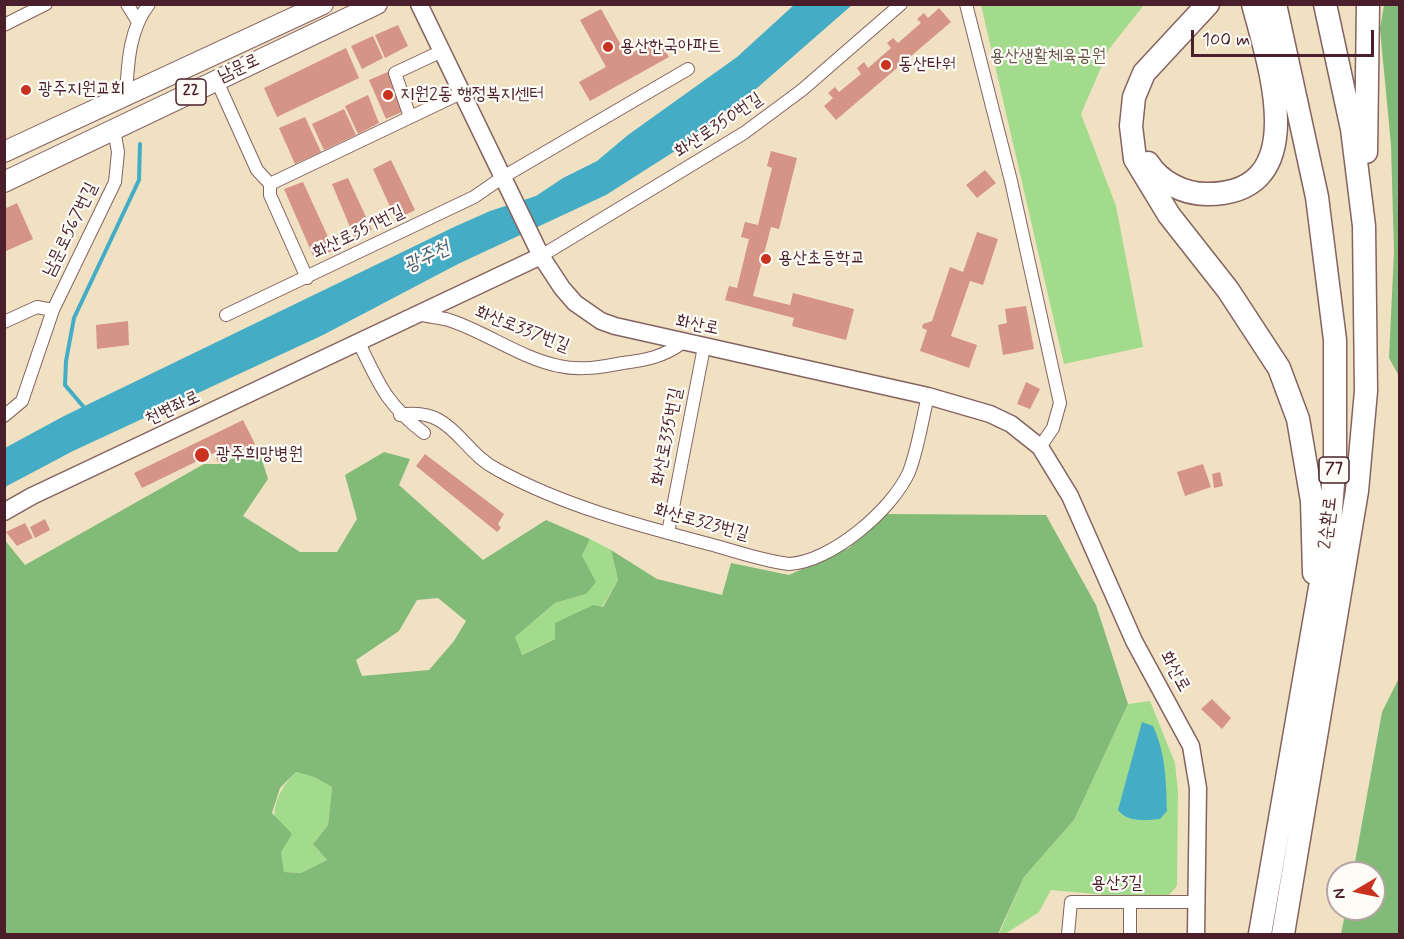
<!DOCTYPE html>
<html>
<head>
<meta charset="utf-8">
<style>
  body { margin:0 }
  #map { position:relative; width:1404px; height:939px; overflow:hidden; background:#f0e1c3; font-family:Mynerve,sans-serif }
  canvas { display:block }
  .frame { position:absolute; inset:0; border:6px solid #4a1f2b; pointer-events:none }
  .north { position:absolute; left:1326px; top:861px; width:60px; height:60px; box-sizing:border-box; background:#fdfcf7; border:2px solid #b5a4a5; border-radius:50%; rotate:261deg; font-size:16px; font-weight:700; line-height:24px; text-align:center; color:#4a1f2b }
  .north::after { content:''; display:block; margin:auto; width:21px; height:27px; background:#c8321e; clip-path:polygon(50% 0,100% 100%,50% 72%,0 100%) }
  .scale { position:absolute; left:1191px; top:30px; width:183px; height:27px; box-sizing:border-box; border:3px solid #4a1f2b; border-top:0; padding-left:8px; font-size:18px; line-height:21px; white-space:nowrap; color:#4a1f2b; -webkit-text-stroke:4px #fdfcf7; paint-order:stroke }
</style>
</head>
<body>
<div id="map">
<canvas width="1404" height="939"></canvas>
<div class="frame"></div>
<div class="north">N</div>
<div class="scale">100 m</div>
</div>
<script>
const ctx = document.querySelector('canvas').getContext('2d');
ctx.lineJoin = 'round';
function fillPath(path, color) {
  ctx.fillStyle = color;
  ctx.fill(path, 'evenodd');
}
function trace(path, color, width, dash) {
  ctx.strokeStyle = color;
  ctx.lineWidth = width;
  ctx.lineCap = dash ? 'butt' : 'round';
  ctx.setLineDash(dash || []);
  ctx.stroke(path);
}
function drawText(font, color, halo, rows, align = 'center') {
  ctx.font = font + ' Mynerve,"Poor Story",sans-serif';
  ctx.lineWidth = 4.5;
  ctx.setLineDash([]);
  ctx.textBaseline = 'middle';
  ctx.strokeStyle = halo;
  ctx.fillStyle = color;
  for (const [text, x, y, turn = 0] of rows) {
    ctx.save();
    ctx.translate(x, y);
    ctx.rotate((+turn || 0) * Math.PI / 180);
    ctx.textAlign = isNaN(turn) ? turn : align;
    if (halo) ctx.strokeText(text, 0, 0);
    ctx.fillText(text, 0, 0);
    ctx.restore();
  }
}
fillPath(new Path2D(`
  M981 5H1144L1109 49 1081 114 1116 206 1143 347 1064 364Z
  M590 539 611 550 618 580 602 607 555 639 521 655 515 637 555 603 586 594 582 556Z
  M1150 701 1175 763 1178 791 1177 886 1169 895 1116 896 1051 890 1039 912 1005 934H999L1024 877 1074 820 1128 704Z
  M296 772 314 777 332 787 328 825 313 844 327 860 301 873 284 872C279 828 260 809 296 772Z`), '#a3db8c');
fillPath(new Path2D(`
  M1384 5H1400L1399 376 1389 358 1394 252 1391 145 1380 29Z
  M258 447 268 479 243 516 300 552H337L357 519 345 475 384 452 410 459 399 485 483 560 546 520 590 539 582 556 596 582 586 594 555 603 515 637 522 655 555 639V623L593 605 603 607 618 580 611 550 657 579 722 595 731 563 789 575 849 548 884 514 1046 515 1096 605 1128 704 1074 820 1024 877 998 934H5L4 539 25 565 204 464H219ZM438 598 466 621 454 641 429 670 362 676 356 660 399 631 417 600ZM296 772 314 777 332 787 328 825 313 844 327 860 301 873 284 872 281 852 292 834 272 813 280 788Z
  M1399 678V934H1341L1346 909H1374V873H1353L1382 712Z`), '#82bb78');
fillPath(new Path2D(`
  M794 5H852L733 109 686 144 606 195 458 264 323 335 73 451 5 487V448L64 416 454 227 490 211 536 196 563 178 597 161 628 135 737 57Z
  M1142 722 1153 726C1166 754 1166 781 1167 811L1160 819C1145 820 1128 823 1118 810Z`), '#45acc5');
trace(new Path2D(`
  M87 411 65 385 66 361 74 318 139 180 140 144`), '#45acc5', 4);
fillPath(new Path2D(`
  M939 8 951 22 836 120 824 106 833 98 828 93 835 87 839 92 861 74 857 68 864 62 868 68 891 48 887 43 893 38 898 43 921 23 917 19 924 13 928 18Z
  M601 9 627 56 658 38 669 57 590 101 579 82 606 67 580 20Z
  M398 25 408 46 385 58 375 35Z
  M373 36 383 58 362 69 351 46Z
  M346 48 359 78 277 117 264 88Z
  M390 71 406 110 386 119 369 80Z
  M368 95 379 123 358 134 345 106Z
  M344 109 356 135 324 150 312 124Z
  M305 117 321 152 295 164 279 128Z
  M771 151 797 158 779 229 771 227 753 296 790 305 793 293 854 309 846 340 792 326 794 318 725 300 729 286 737 288 749 239 741 237 745 222 758 225 772 168 767 166Z
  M391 160 415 210 396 220 373 169Z
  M985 170 996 183 977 198 966 185Z
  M348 178 372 230 355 239 332 184Z
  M303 182 334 250 315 260 284 189Z
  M17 203 33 239 4 252V209Z
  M977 232 998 239 983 285 970 281 951 336 977 345 969 368 920 351 927 330 922 328 923 324 932 321 950 267 963 272Z
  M1026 306 1034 349 1003 355 998 325 1007 323 1005 309Z
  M128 321 129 345 97 349 96 325Z
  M1026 382 1040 389 1030 409 1017 404Z
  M243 420 255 444 218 462 214 453 142 488 134 473Z
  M425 454 504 514 498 524 501 528 497 532 416 466Z
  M1203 464 1211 487 1185 496 1177 472Z
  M1220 472 1223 486 1214 488 1212 474Z
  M45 519 50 530 35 538 30 527Z
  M25 523 33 538 17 546 6 532Z
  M1212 699 1231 718 1222 729 1201 709Z`), '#d69487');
const street = new Path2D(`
  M127 4 138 22
  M966 4 1011 181 1060 403 1053 428 1040 447
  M4 25 46 4
  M216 79 257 170 270 184
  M126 94C128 63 129 30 149 4
  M410 117 395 73 440 52
  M541 256 744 133 802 90 901 4
  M307 278 270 195V184L461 93
  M417 314C428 317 438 317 449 320 486 332 520 358 559 366 580 371 602 367 623 363 646 360 663 357 682 343
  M226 315 474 197 503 177 688 69
  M4 322 37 307 53 310 115 182 118 152 114 130
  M359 343C379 384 386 404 424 433
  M400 415C453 406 459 450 498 470 564 506 637 525 709 544 735 551 762 561 789 564 831 562 892 510 909 472 918 449 922 420 928 396
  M4 416 22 401 53 310
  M668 533 704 347
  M1068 934 1071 902H1197
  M1130 934V902`);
const secondary = new Path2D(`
  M419 4 541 256 562 288 575 303 601 321 615 326 928 396 990 414 1011 424 1040 447 1070 496 1134 641 1191 746 1198 788 1196 934
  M4 512 32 496 541 256`);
const primary = new Path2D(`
  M4 152 323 4
  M4 182 377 4`);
const highway = new Path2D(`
  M1208 4 1144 73 1134 97 1131 126 1135 159 1169 215 1228 290 1279 368 1298 419 1312 501 1314 573
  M1366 152 1368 4
  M1148 163C1160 182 1184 194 1206 194 1314 195 1269 65 1253 4
  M1260 934 1329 536 1335 458V340L1317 197 1275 4
  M1283 934 1357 491 1366 391 1364 226 1352 129 1325 4`);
trace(street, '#846360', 14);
trace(secondary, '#846360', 19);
trace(primary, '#846360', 22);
trace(highway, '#846360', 25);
trace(street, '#fff', 12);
trace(secondary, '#fff', 16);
trace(primary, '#fff', 20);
trace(highway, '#fff', 22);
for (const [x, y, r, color] of [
  [608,47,6,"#c8321e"],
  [886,65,6,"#c8321e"],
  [26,90,6,"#c8321e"],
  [388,95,6,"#c8321e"],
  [766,259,6,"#c8321e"],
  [202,455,8,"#c8321e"]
]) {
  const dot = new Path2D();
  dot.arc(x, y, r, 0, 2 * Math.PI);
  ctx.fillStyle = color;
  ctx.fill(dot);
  trace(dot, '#fdfcf7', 2);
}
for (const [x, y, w] of [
  [191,92,30],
  [1334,470,30]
]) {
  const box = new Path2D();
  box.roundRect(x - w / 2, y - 13, w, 26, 4.5);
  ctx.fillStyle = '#fdfcf7';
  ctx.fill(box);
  trace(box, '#4a1f2b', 1.5);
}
drawText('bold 16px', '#4a1f2b', null, [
  ["22",191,92],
  ["77",1334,470]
]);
drawText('18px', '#4a1f2b', '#fdfcf7', [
  ["용산한국아파트",620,47],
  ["동산타워",898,65],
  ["광주지원교회",38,90],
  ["지원2동 행정복지센터",400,95],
  ["용산초등학교",778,259],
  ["광주희망병원",216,455]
], 'left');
drawText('18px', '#655748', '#fdfcf7', [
  ["용산생활체육공원",1048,57]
]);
drawText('18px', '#4a1f2b', '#fdfcf7', [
  ["남문로",239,69,-25],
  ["화산로350번길",719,126,-34],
  ["남문로567번길",71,230,-64],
  ["화산로351번길",359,233,-26],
  ["화산로",697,326,11],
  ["화산로337번길",522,330,21],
  ["천변좌로",173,409,-25],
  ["화산로335번길",668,437,-79],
  ["화산로323번길",701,523,15],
  ["2순환로",1329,523,-84],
  ["화산로",1174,672,61],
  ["용산3길",1117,884]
]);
drawText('italic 20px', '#485e70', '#fdfcf7', [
  ["광주천",427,258,-25]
]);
</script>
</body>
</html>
